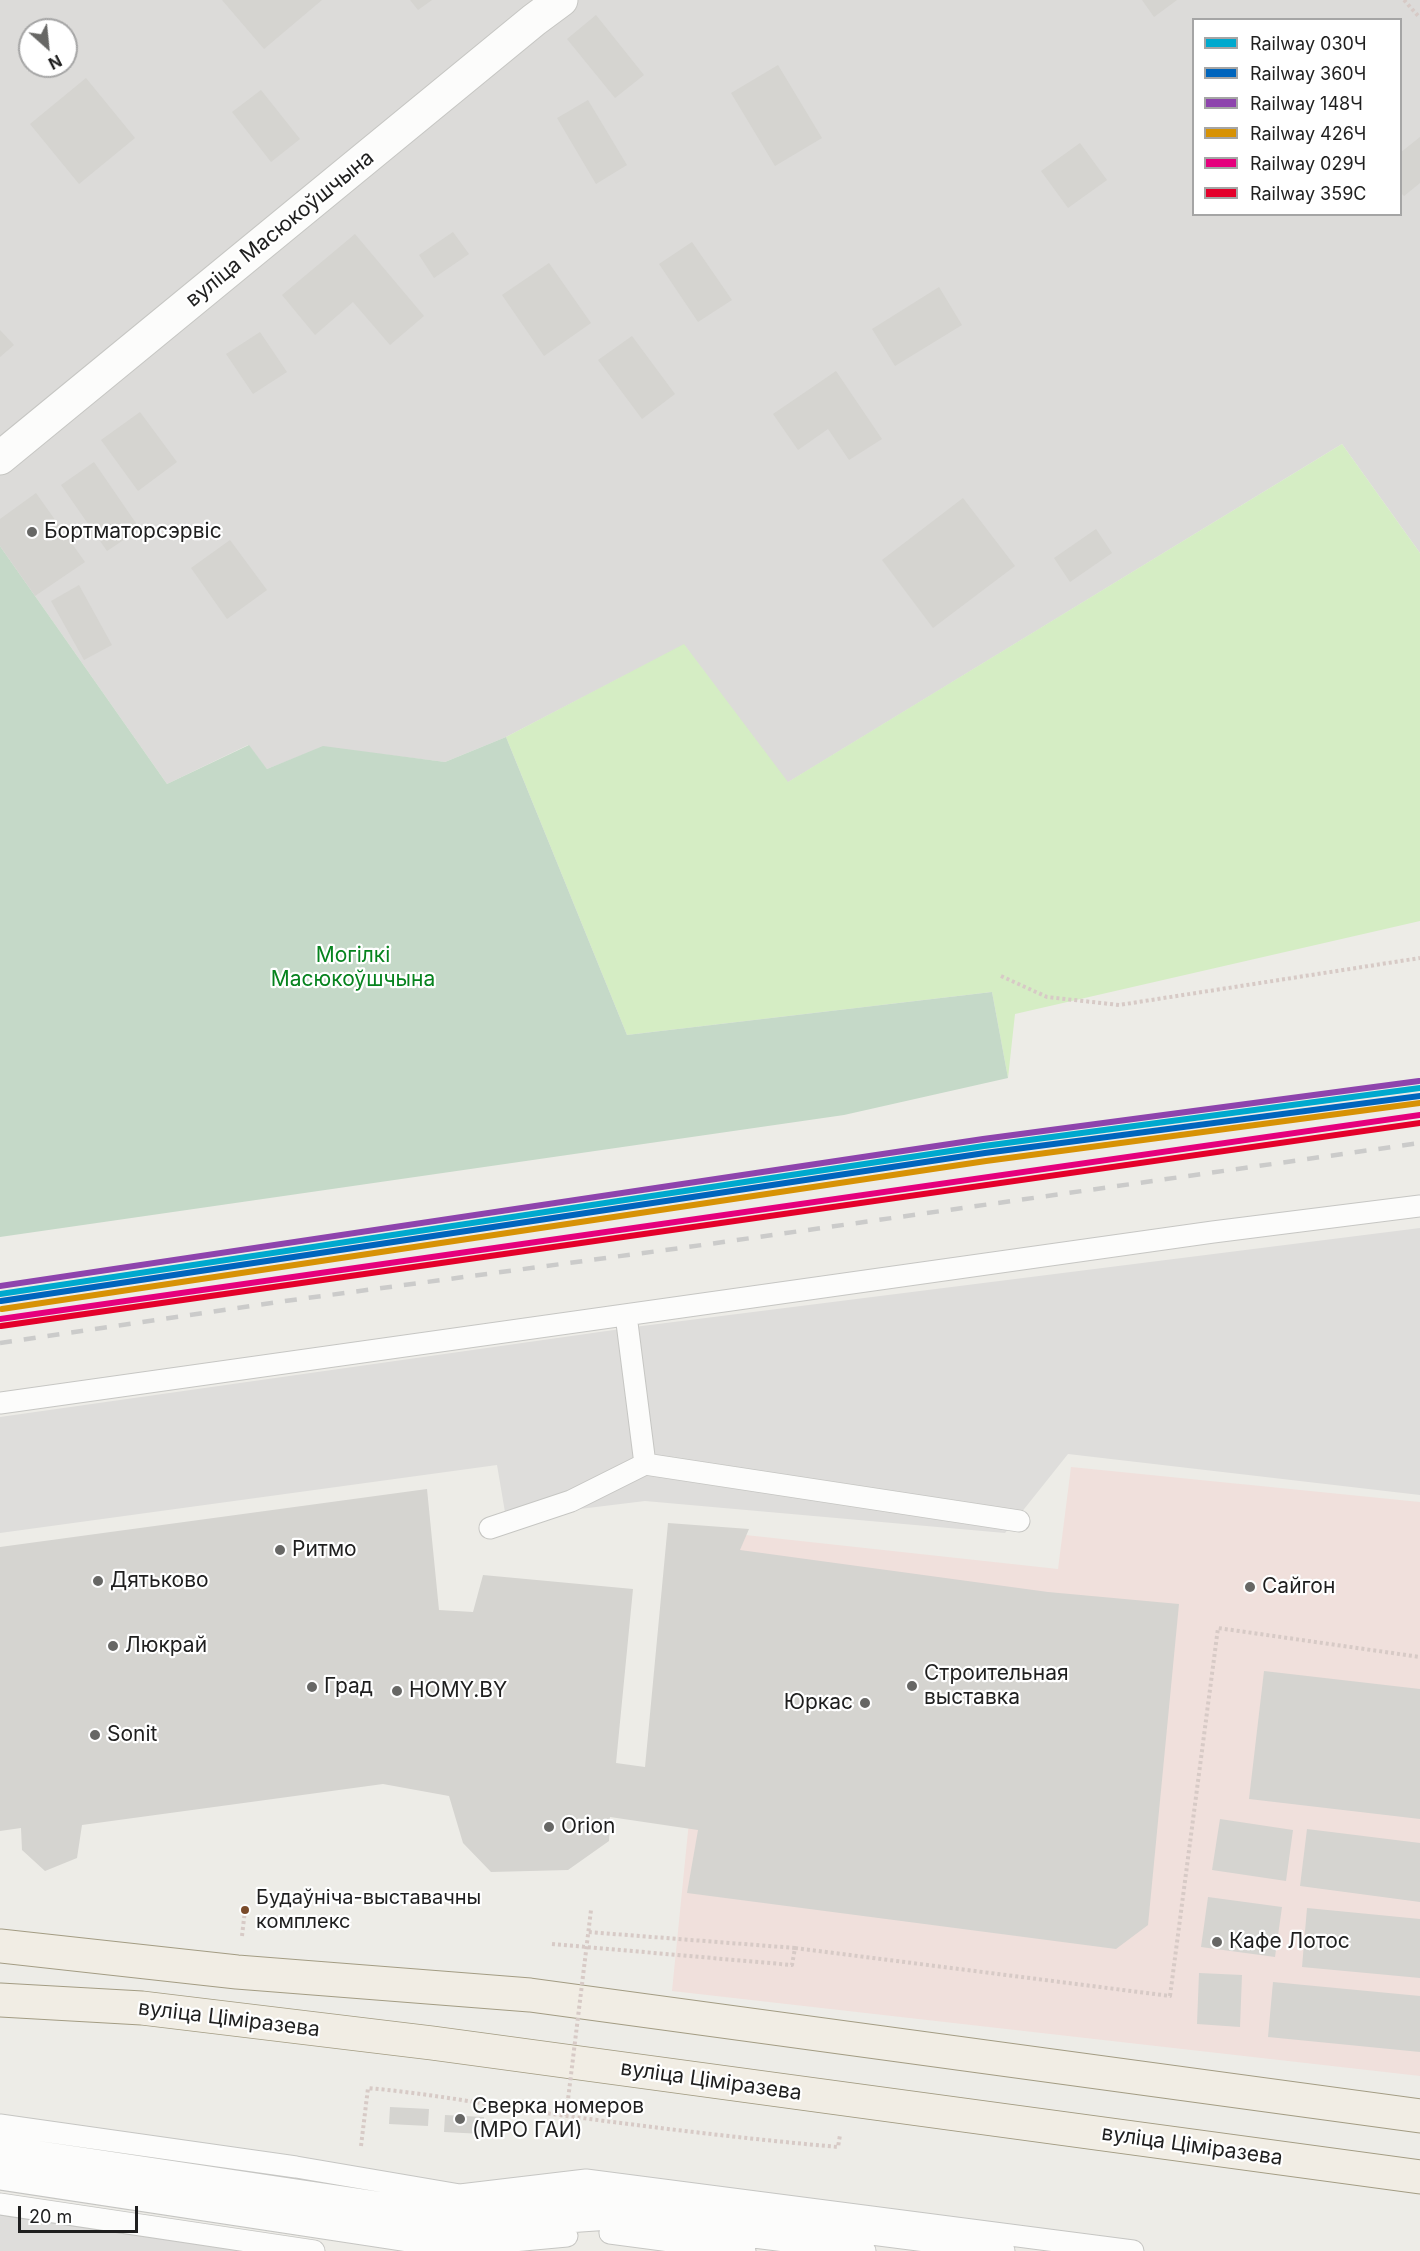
<!DOCTYPE html>
<html>
<head>
<meta charset="utf-8">
<style>
  body { margin:0 }
  #map { position:relative; width:1420px; height:2251px; overflow:hidden; background:#edece7; font-family:Inter,sans-serif }
  canvas { display:block }
  .legend { position:absolute; left:1192px; top:18px; width:210px; height:198px; box-sizing:border-box; background:#fff; border:2px solid #a5a5a5; margin:0; padding:8px 10px; list-style:none; font-size:18px; color:#1f1f1f }
  .legend li { display:flex; align-items:center; gap:12px; height:30px }
  .legend b { width:30px; border:2px solid #a5a5a5 }
  .north { position:absolute; left:18px; top:18px; width:60px; height:60px; box-sizing:border-box; background:#fff; border:2px solid #a5a5a5; border-radius:50%; rotate:153deg; font-size:16px; font-weight:700; line-height:24px; text-align:center; color:#1f1f1f }
  .north::after { content:''; display:block; margin:auto; width:21px; height:27px; background:#676765; clip-path:polygon(50% 0,100% 100%,50% 72%,0 100%) }
  .scale { position:absolute; left:18px; top:2206px; width:120px; height:27px; box-sizing:border-box; border:3px solid #1f1f1f; border-top:0; padding-left:8px; font-size:18px; line-height:21px; white-space:nowrap; color:#1f1f1f; -webkit-text-stroke:4px #fff; paint-order:stroke }
</style>
</head>
<body>
<div id="map">
<canvas width="1420" height="2251"></canvas>
<ul class="legend">
<li><b style="height:8px;background:#00a9ce"></b>Railway 030Ч</li>
<li><b style="height:8px;background:#0065bd"></b>Railway 360Ч</li>
<li><b style="height:8px;background:#8e44ad"></b>Railway 148Ч</li>
<li><b style="height:8px;background:#d79205"></b>Railway 426Ч</li>
<li><b style="height:8px;background:#e5007d"></b>Railway 029Ч</li>
<li><b style="height:8px;background:#e4002b"></b>Railway 359С</li>
</ul>
<div class="north">N</div>
<div class="scale">20 m</div>
</div>
<script>
const ctx = document.querySelector('canvas').getContext('2d');
ctx.lineJoin = 'round';
function fillPath(path, color) {
  ctx.fillStyle = color;
  ctx.fill(path, 'evenodd');
}
function trace(path, color, width, dash) {
  ctx.strokeStyle = color;
  ctx.lineWidth = width;
  ctx.lineCap = dash ? 'butt' : 'round';
  ctx.setLineDash(dash || []);
  ctx.stroke(path);
}
function drawText(font, color, halo, rows, align = 'center') {
  ctx.font = font + ' Inter,sans-serif';
  ctx.lineWidth = 4.5;
  ctx.setLineDash([]);
  ctx.textBaseline = 'middle';
  ctx.strokeStyle = halo;
  ctx.fillStyle = color;
  for (const [text, x, y, turn = 0] of rows) {
    ctx.save();
    ctx.translate(x, y);
    ctx.rotate((+turn || 0) * Math.PI / 180);
    ctx.textAlign = isNaN(turn) ? turn : align;
    if (halo) ctx.strokeText(text, 0, 0);
    ctx.fillText(text, 0, 0);
    ctx.restore();
  }
}
fillPath(new Path2D(`
  M0 0H1420V553L1342 444 787 783 684 645 506 737 445 762 323 747 267 769 248 745 167 784 0 546ZM1194 20H1400V214H1194ZM30 30H66V66H30Z`), '#dcdbd9');
fillPath(new Path2D(`
  M1071 1467 1420 1502V2076L672 1991 718 1532 1058 1569Z`), '#f0e0dc');
fillPath(new Path2D(`
  M1342 444 1420 553V921L1015 1014 1008 1078 992 992 627 1035 506 737 684 644 788 782Z`), '#d5edc4');
fillPath(new Path2D(`
  M0 546 167 784 249 745 267 769 323 746 445 762 506 737 627 1035 992 992 1008 1078 844 1115 0 1237Z`), '#c5d9c8');
fillPath(new Path2D(`
  M1420 1228V1495L1068 1454 1005 1533 645 1501 506 1518 497 1465 0 1533V1417L642 1326Z
  M0 2216 13 2217 250 2251H0Z`), '#dedddb');
fillPath(new Path2D(`
  M222 0H322L264 49Z
  M410 0H432L418 10Z
  M1142 0H1177L1154 17Z
  M596 15 644 75 615 98 567 39Z
  M778 65 822 138 775 166 731 93Z
  M86 78 135 138 79 184 30 124Z
  M261 90 300 139 271 162 232 112Z
  M588 100 627 165 596 184 557 118Z
  M1420 137V183L1404 196 1400 192V153Z
  M1080 143 1107 180 1068 208 1041 171Z
  M453 232 469 254 434 278 419 255Z
  M355 234 424 316 390 345 353 302 315 335 282 295Z
  M692 242 732 300 698 322 659 264Z
  M549 263 591 323 544 356 502 295Z
  M939 287 962 325 895 366 872 329Z
  M0 330 14 345 0 357Z
  M260 332 287 372 253 394 226 354Z
  M632 336 675 394 642 419 598 360Z
  M836 371 882 439 849 460 828 429 798 450 773 414Z
  M140 412 177 462 138 491 101 440Z
  M94 462 140 529 107 551 61 485Z
  M36 493 85 562 35 596 0 546V519Z
  M963 498 1015 566 933 628 882 560Z
  M1096 529 1112 553 1070 582 1054 558Z
  M230 540 267 590 227 619 191 568Z
  M79 585 112 645 84 660 51 601Z
  M427 1489 439 1610 473 1612 483 1575 633 1589 616 1763 645 1767 668 1523 749 1529 740 1550 1048 1592 1179 1604 1148 1925 1116 1949 687 1893 698 1830 610 1817 609 1841 568 1870 491 1872 463 1843 449 1796 383 1784 82 1825 77 1858 45 1871 22 1850 21 1828 0 1831V1547Z
  M1264 1671 1420 1689V1819L1249 1799Z
  M1220 1819 1293 1830 1286 1881 1212 1870Z
  M1307 1829 1420 1843V1902L1300 1886Z
  M1208 1897 1282 1907 1275 1957 1201 1947Z
  M1307 1908 1420 1919V1978L1302 1967Z
  M1199 1973 1242 1975 1240 2027 1197 2024Z
  M1273 1982 1420 1996V2052L1268 2037Z
  M390 2107 429 2109 428 2126 389 2124Z
  M445 2115 484 2117 483 2134 444 2132Z`), '#d5d4d0');
const service = new Path2D(`
  M626 1315 645 1464 1019 1521
  M0 1403 1213 1232 1420 1206
  M490 1528 571 1501 645 1464
  M0 2125 296 2167 460 2195 586 2180 1133 2251
  M0 2146 456 2214 597 2199 1004 2251
  M0 2162 450 2230 610 2219 865 2251
  M0 2179 448 2247 567 2236
  M0 2204 314 2251
  M610 2233 745 2251`);
const minor = new Path2D(`
  M0 458 534 20 561 0`);
const primary = new Path2D(`
  M0 1946 237 1972 530 1995 1420 2116
  M0 2000 142 2008 432 2043 1420 2177`);
trace(service, '#c6c6c3', 23);
trace(minor, '#c6c6c3', 35);
trace(primary, '#a39c83', 35);
trace(new Path2D(`
  M1404 0 1420 18
  M1001 976 1047 997 1119 1005 1420 958
  M242 1936 245 1910
  M552 1944 792 1965 795 1948 588 1932
  M795 1948 1170 1996 1218 1628 1420 1657
  M361 2146 368 2088C435 2094 500 2107 567 2116 657 2128 747 2139 838 2147L840 2135`), '#d7cac6', 4, [3, 3]);
trace(service, '#fcfcfb', 21);
trace(minor, '#fcfcfb', 33);
trace(primary, '#f1ede4', 33);
trace(new Path2D(`
  M0 1343 285 1301 688 1247 1420 1143`), '#cbcbca', 4.5, [12, 12]);
trace(new Path2D(`
  M566 2116 591 1910`), '#d7cac6', 4, [3, 3]);
trace(new Path2D(`
  M0 1294 984 1146 1420 1088`), '#00a9ce', 6);
trace(new Path2D(`
  M1 1301 985 1153 1420 1096`), '#0065bd', 6);
trace(new Path2D(`
  M0 1286 983 1139 1419 1081`), '#8e44ad', 6);
trace(new Path2D(`
  M2 1309 986 1161 1420 1103`), '#d79205', 6);
trace(new Path2D(`
  M0 1319 1420 1115`), '#e5007d', 6);
trace(new Path2D(`
  M1 1326 1420 1123`), '#e4002b', 6);
for (const [x, y, r, color] of [
  [32,532,6,"#676765"],
  [280,1550,6,"#676765"],
  [98,1581,6,"#676765"],
  [1250,1587,6,"#676765"],
  [113,1646,6,"#676765"],
  [912,1686,6,"#676765"],
  [312,1687,6,"#676765"],
  [397,1691,6,"#676765"],
  [865,1703,6,"#676765"],
  [95,1735,6,"#676765"],
  [549,1827,6,"#676765"],
  [245,1910,5,"#7a4b2a"],
  [1217,1942,6,"#676765"],
  [460,2119,6,"#676765"]
]) {
  const dot = new Path2D();
  dot.arc(x, y, r, 0, 2 * Math.PI);
  ctx.fillStyle = color;
  ctx.fill(dot);
  trace(dot, '#fff', 2);
}
drawText('20px', '#1f1f1f', '#fff', [
  ["Будаўніча-выставачны",256,1898],
  ["комплекс",256,1922]
], 'left');
drawText('21px', '#1f1f1f', '#fff', [
  ["вуліца Масюкоўшчына",280,229,-39],
  ["вуліца Ціміразева",229,2019,7],
  ["вуліца Ціміразева",711,2081,8],
  ["вуліца Ціміразева",1192,2146,8]
]);
drawText('21px', '#1f1f1f', '#fff', [
  ["Бортматорсэрвіс",44,532],
  ["Ритмо",292,1550],
  ["Дятьково",110,1581],
  ["Сайгон",1262,1587],
  ["Люкрай",125,1646],
  ["Строительная",924,1674],
  ["выставка",924,1698],
  ["Град",324,1687],
  ["HOMY.BY",409,1691],
  ["Юркас",853,1703,"right"],
  ["Sonit",107,1735],
  ["Orion",561,1827],
  ["Кафе Лотос",1229,1942],
  ["Сверка номеров",472,2107],
  ["(МРО ГАИ)",472,2131]
], 'left');
drawText('21px', '#06831e', '#fff', [
  ["Могілкі",353,956],
  ["Масюкоўшчына",353,980]
]);
</script>
</body>
</html>
